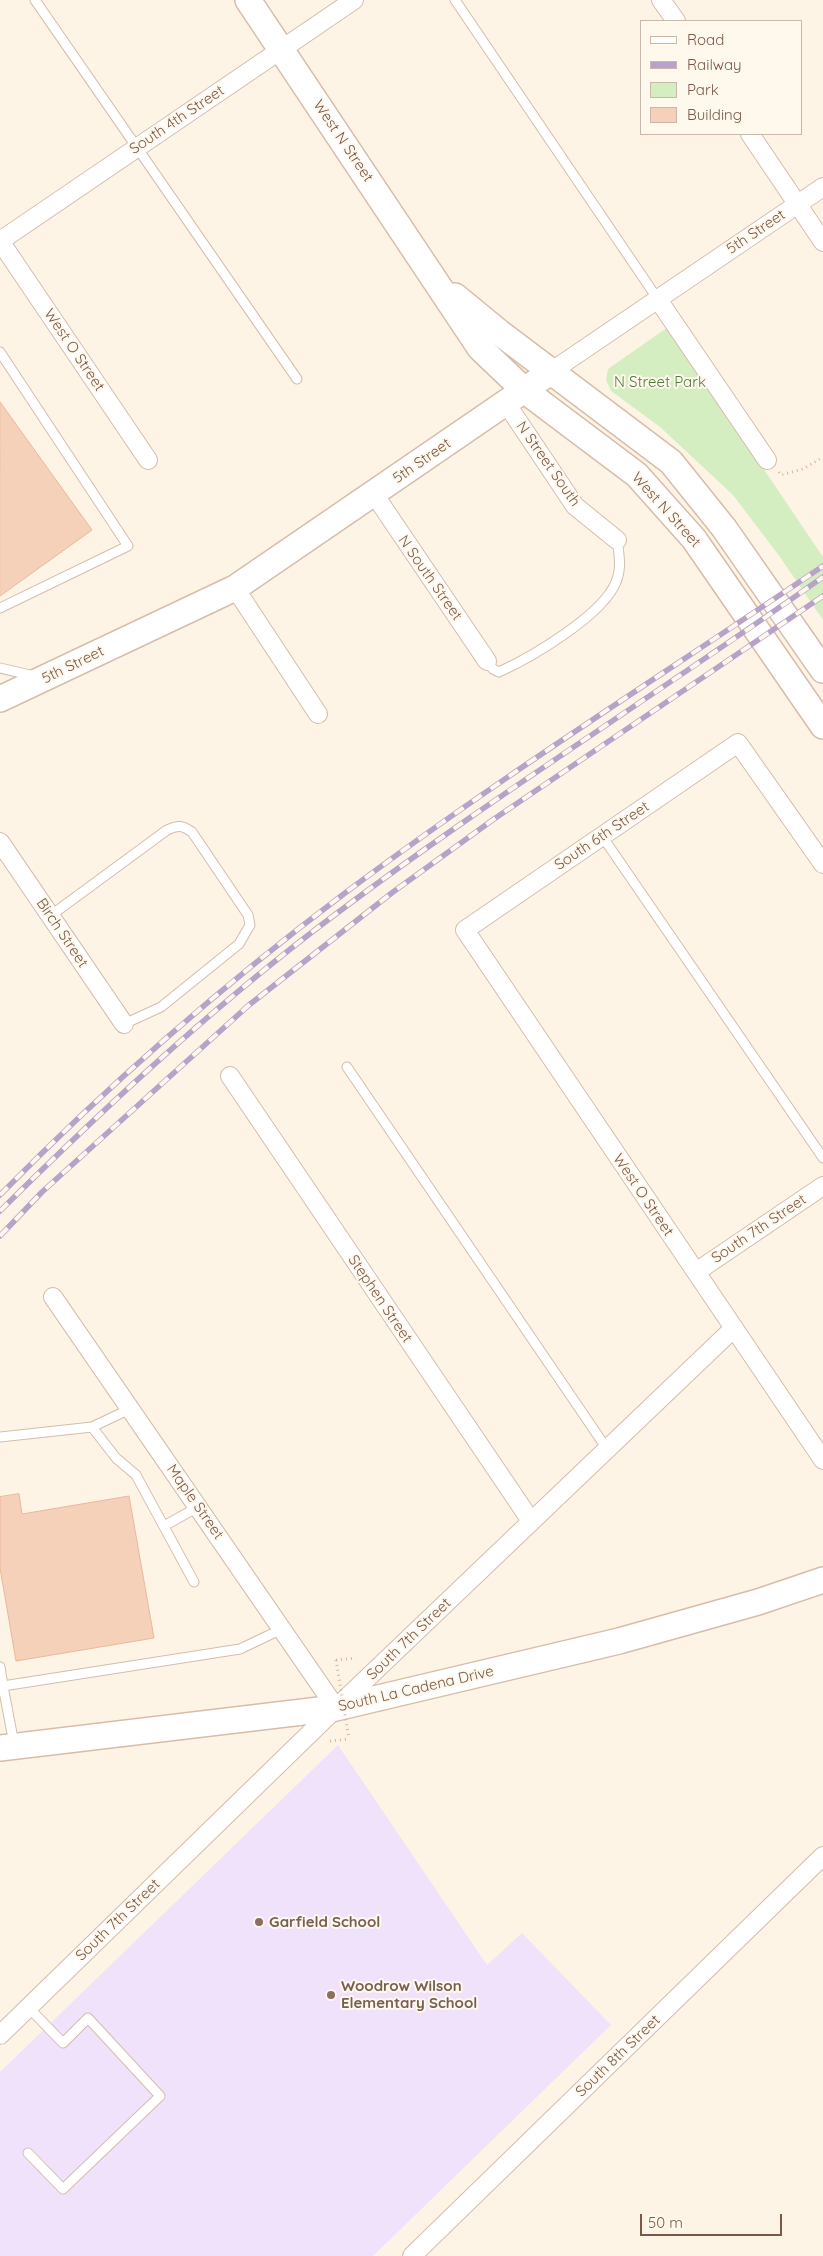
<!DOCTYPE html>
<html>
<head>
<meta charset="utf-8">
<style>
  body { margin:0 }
  #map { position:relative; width:823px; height:2256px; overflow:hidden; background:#fef4e5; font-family:Quicksand,sans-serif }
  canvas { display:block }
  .legend { position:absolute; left:640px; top:20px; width:162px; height:115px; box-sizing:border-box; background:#fff8ed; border:1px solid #cab8ab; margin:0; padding:6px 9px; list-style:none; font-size:15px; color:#7a5947 }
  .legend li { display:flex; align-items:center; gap:10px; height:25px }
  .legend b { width:25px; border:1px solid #cab8ab }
  .scale { position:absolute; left:640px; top:2214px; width:142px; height:22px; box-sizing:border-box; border:2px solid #7a5947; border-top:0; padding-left:6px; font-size:15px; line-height:18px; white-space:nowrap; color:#7a5947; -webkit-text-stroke:4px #fff8ed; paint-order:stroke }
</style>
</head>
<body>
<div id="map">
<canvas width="823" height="2256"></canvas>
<ul class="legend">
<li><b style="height:6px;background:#fff"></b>Road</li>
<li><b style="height:6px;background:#b7a2ca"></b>Railway</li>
<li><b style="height:14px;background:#d4eec2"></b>Park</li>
<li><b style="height:14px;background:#f6d1ba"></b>Building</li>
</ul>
<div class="scale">50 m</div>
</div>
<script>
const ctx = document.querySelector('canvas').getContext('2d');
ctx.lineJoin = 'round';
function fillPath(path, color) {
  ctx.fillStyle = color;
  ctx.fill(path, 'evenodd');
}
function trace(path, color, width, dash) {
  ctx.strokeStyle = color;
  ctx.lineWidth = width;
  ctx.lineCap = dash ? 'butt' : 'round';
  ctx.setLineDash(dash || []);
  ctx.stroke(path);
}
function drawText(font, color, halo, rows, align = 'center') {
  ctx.font = font + ' Quicksand,sans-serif';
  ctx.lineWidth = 4;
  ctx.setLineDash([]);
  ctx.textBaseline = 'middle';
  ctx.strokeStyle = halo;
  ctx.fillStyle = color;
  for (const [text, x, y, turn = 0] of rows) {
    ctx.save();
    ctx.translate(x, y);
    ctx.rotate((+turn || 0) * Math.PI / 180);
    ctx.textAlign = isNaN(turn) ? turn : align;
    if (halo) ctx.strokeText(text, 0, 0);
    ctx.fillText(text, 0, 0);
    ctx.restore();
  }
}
fillPath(new Path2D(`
  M338 1745 487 1965 522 1933 611 2025 373 2256H0V2072Z`), '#f1e2fb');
fillPath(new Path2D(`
  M668 327 823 557V620L780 557 733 495 660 427 611 391 606 380 608 369Z`), '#d4eec2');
const building = new Path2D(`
  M0 402 92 530 0 596Z
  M19 1494 22 1514 129 1496 154 1638 16 1661 0 1568V1497Z`);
fillPath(building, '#f6d1ba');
trace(building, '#eab799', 1);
const lane = new Path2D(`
  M35 0 297 379
  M455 0 657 298
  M0 352 128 546 0 608
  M487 661 493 669 499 672C532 657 603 615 616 582 622 568 619 554 617 540
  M0 668 34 676
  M602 836 823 1158
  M50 916 167 830C178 825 182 825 192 832L248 915 250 925 239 944 161 1007 124 1024
  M347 1067 607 1449
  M92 1427 116 1458 136 1475 194 1582
  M0 1437 92 1427 130 1409
  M164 1526 198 1507
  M0 1667 3 1686
  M14 1744 3 1686 240 1649 282 1629
  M28 2153 63 2189 160 2096 88 2018 63 2043 28 2007`);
const street = new Path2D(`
  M661 0 676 21
  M750 134 823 242
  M0 241 354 0
  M0 241 148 460
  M657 298 767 460
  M552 371 823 187
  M506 403 575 506 617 540
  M374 494 487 661
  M235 588 318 714
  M0 842 124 1024
  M823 864 738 743 465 930 823 1460
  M230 1076 531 1521
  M696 1272 823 1186
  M53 1297 336 1708
  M0 2035 336 1708 734 1328
  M412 2256 823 1856`);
const secondary = new Path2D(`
  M248 0 480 348 524 390 637 475 694 539 823 726
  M455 296 500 333 671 462 724 528 823 670
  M0 699 235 588 552 371
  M0 1748 336 1708 619 1641 758 1602 823 1580`);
trace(lane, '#d4bdac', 11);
trace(street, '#d4bdac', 20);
trace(secondary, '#d7bda9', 28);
trace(new Path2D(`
  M779 472 781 475 803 469 823 457
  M336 1660 356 1658
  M330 1741 349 1739`), '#dcb49d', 3, [1, 4]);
trace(lane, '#fff', 9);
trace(street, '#fff', 18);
trace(secondary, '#fff', 25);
const rail = new Path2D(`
  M0 1195C107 1086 223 985 345 893 500 777 664 674 823 566
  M0 1211C100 1112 204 1015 316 929 480 804 655 696 823 577
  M0 1236 42 1192 249 1005 393 892 494 819 823 596`);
trace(rail, '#b7a2ca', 5.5);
trace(rail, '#fff8ed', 4, [11]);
trace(new Path2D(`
  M336 1660 349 1739`), '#dcb49d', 3, [1, 4]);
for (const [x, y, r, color] of [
  [259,1922,5,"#8d6e63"],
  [331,1995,5,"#8d6e63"]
]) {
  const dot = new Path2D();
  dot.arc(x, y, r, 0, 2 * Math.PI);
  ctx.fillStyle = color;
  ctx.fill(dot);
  trace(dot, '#fff8ed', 2);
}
drawText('15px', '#7a5947', '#fff8ed', [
  ["South 4th Street",177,120,-34],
  ["West N Street",343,141,56],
  ["5th Street",756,232,-34],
  ["West O Street",74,350,56],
  ["5th Street",422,461,-35],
  ["N Street South",548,464,55],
  ["West N Street",666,510,48],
  ["N South Street",430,578,55],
  ["5th Street",73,665,-26],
  ["South 6th Street",602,836,-34],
  ["Birch Street",62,933,56],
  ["West O Street",643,1195,56],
  ["South 7th Street",759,1229,-34],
  ["Stephen Street",380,1299,56],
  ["Maple Street",195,1502,55],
  ["South 7th Street",409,1639,-44],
  ["South La Cadena Drive",416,1689,-13],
  ["South 7th Street",118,1920,-44],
  ["South 8th Street",618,2056,-44]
]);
drawText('15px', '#4f7b3c', '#fff8ed', [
  ["N Street Park",660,382]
]);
drawText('bold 15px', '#785e54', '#fff8ed', [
  ["Garfield School",269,1922],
  ["Woodrow Wilson",341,1986],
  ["Elementary School",341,2003]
], 'left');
</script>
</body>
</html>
